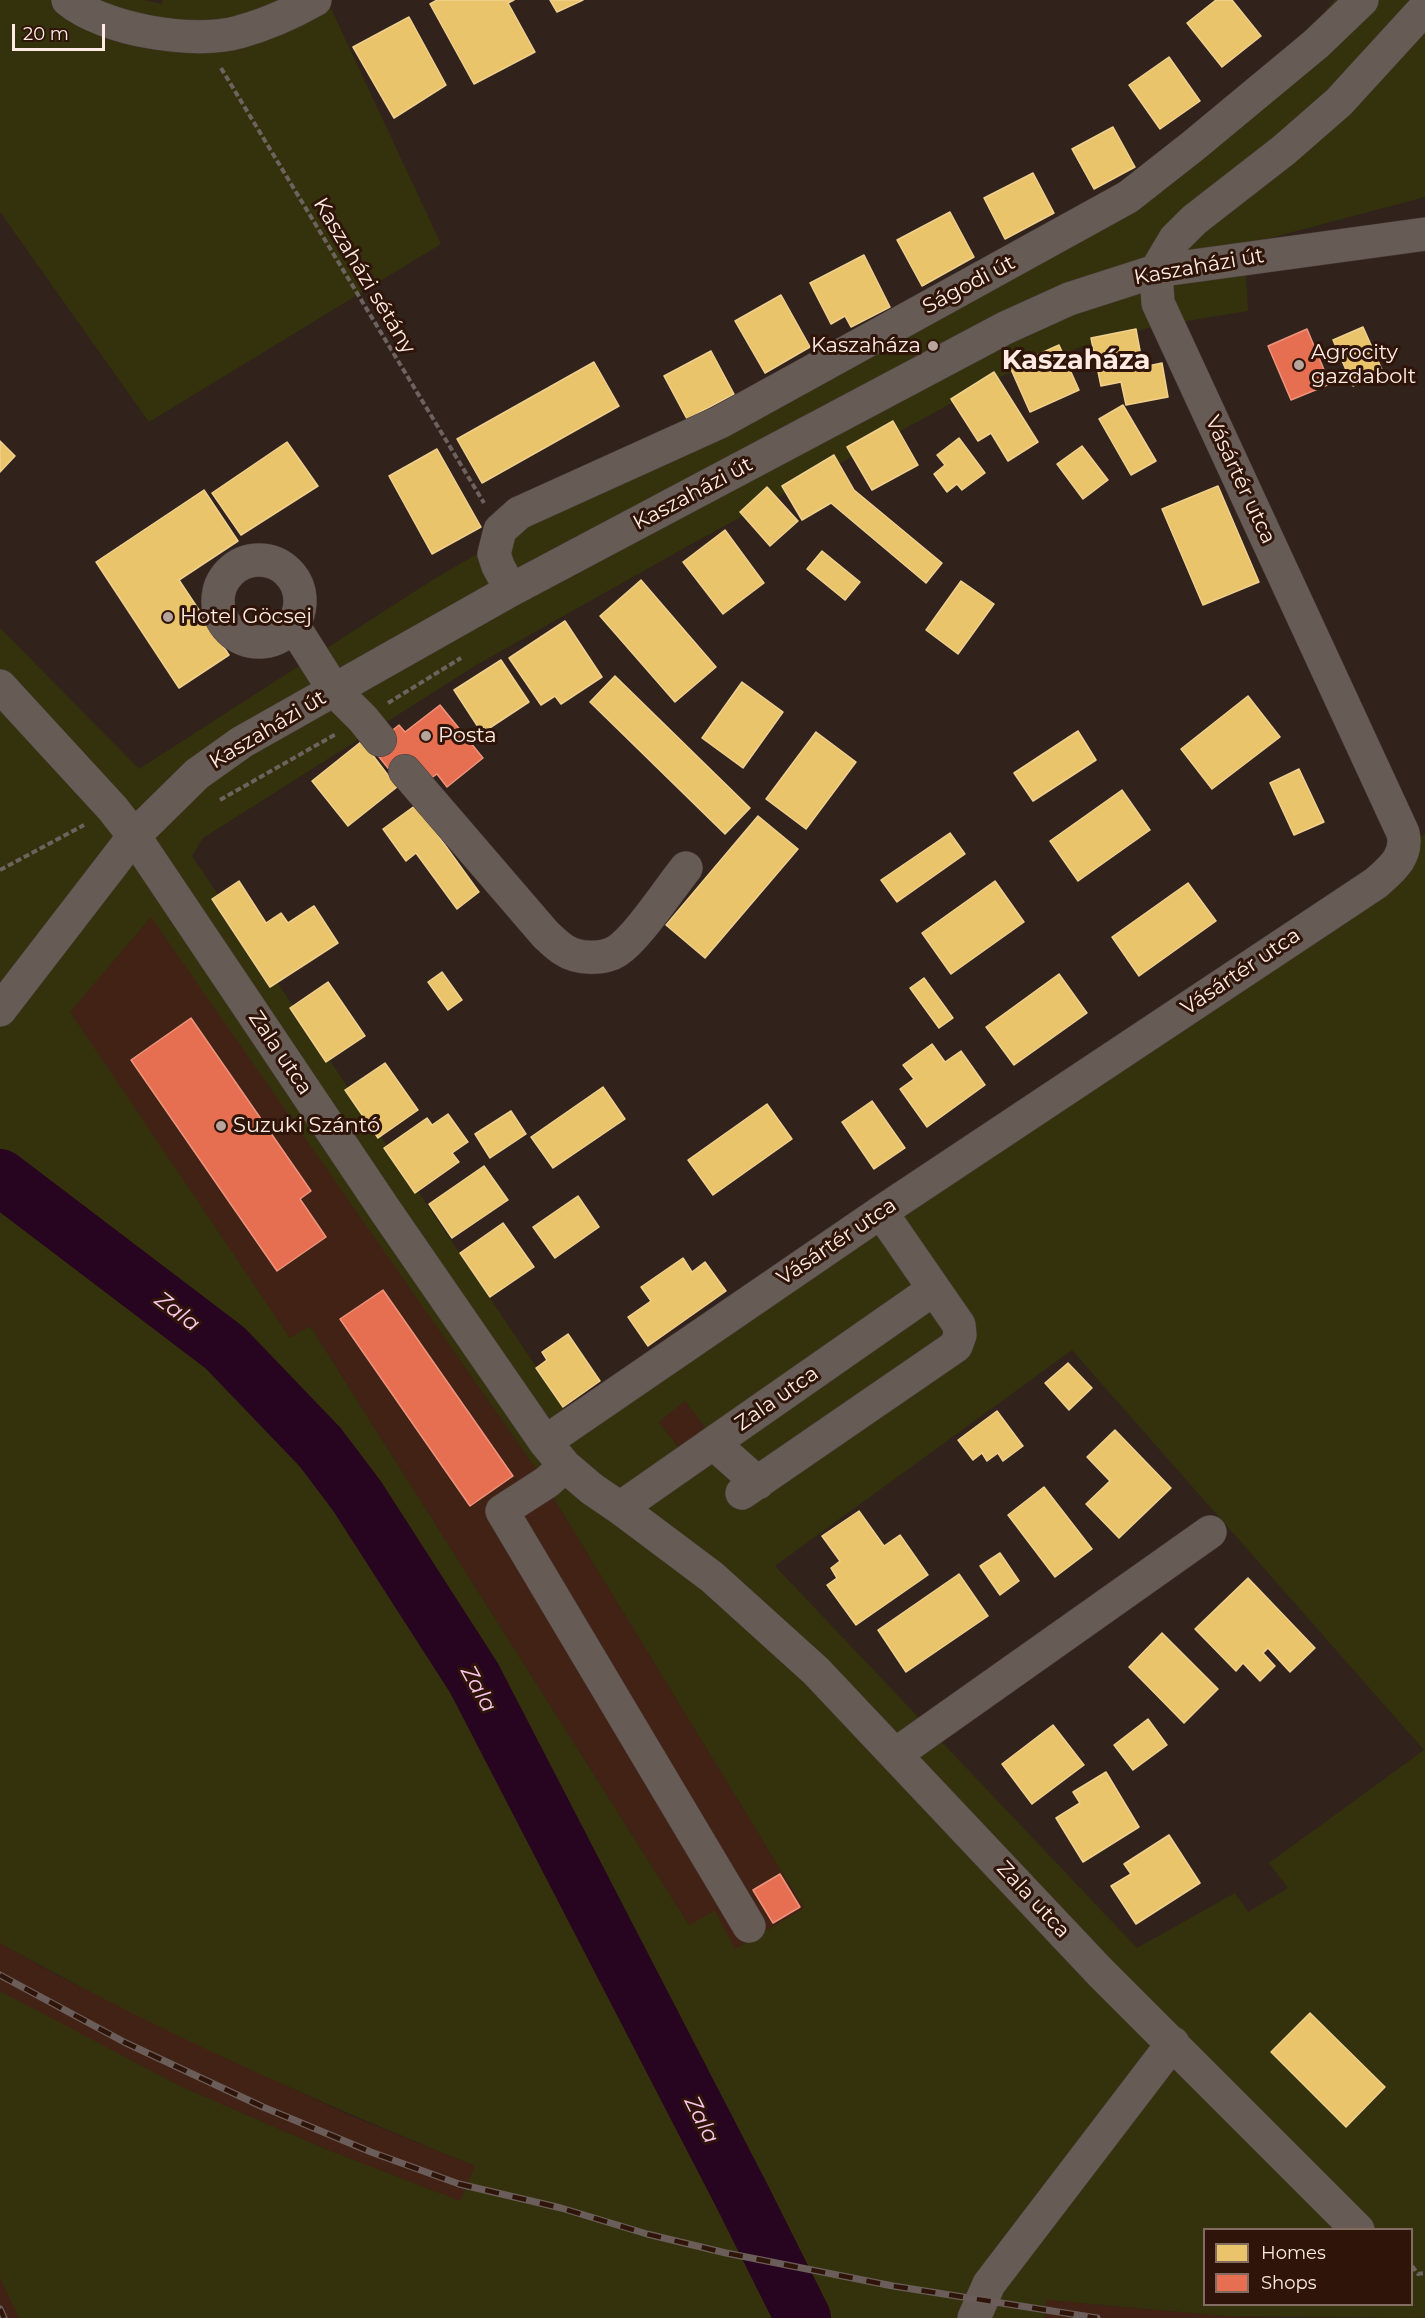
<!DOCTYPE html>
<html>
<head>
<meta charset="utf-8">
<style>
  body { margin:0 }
  #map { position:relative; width:1425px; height:2318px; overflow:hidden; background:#31221c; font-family:Montserrat,sans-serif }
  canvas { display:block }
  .legend { position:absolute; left:1203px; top:2228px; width:210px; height:78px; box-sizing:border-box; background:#2f1509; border:2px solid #826b60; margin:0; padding:8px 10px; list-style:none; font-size:18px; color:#ffebe3 }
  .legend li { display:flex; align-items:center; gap:12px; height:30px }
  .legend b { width:30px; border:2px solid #826b60 }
  .scale { position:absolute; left:12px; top:24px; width:93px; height:27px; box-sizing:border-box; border:3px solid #ffebe3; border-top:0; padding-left:8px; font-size:18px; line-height:21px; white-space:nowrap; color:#ffebe3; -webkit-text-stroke:4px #2f1509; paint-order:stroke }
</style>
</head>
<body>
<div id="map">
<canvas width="1425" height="2318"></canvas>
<ul class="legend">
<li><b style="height:16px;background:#e9c46a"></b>Homes</li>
<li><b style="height:16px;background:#e76f51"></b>Shops</li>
</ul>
<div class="scale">20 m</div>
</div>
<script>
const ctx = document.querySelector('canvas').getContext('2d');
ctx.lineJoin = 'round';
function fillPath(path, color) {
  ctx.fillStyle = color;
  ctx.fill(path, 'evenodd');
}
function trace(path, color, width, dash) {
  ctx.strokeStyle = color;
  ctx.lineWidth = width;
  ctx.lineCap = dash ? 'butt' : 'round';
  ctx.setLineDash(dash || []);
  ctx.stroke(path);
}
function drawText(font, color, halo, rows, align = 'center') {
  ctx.font = font + ' Montserrat,sans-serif';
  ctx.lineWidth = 6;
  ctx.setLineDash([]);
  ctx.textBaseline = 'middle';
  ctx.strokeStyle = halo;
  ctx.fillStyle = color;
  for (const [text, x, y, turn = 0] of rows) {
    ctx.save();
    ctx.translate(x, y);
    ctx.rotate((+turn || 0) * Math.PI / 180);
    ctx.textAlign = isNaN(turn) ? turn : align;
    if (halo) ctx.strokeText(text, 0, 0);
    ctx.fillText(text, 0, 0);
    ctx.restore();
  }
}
fillPath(new Path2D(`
  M152 916 534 1466 804 1908 735 1949 689 1925 310 1326 290 1338 69 1012Z
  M685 1401 706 1427 679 1448 659 1422Z
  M0 1943 56 1975 344 2113 475 2166 461 2202 328 2150 180 2086 34 2011 0 1991Z
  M0 2278 13 2303 19 2318H0Z
  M1047 2300 1225 2316 1285 2318H1044Z`), '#422215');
fillPath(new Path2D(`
  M0 0H145L161 4 163 0H327L441 244 149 422 0 212Z
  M1334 0H1425V197L1244 245 1248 311 1155 326 1084 346 1004 375 704 537 478 664 203 838 192 856 570 1417 1425 834V2318L1225 2316 1047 2300 1044 2318H19L0 2278V1991L180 2086 328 2150 460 2201 475 2166C313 2100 152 2029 0 1943V628L139 769 431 581 661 446 1067 219 1157 161 1217 111 1324 13ZM151 917 534 1466 804 1908 735 1949 715 1911 689 1925 310 1326 290 1338 70 1012ZM1072 1350 1424 1750 1269 1863 1288 1888 1248 1912 1235 1893 1137 1948 775 1566ZM685 1401 705 1427 679 1448 659 1422ZM1204 2230H1412V2304H1204Z`), '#34320c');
const homes = new Path2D(`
  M437 0H514L508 3 535 52 474 84 430 4Z
  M550 0H583L557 12Z
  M1216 0H1232L1261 36 1222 67 1187 23Z
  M409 17 446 85 394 118 353 47Z
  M1169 57 1200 101 1160 129 1129 85Z
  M1113 127 1135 167 1094 189 1072 149Z
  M1033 173 1054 213 1005 239 984 198Z
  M950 212 974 257 922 286 897 240Z
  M864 255 890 307 851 327 845 316 831 324 810 283Z
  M781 295 810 347 765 373 735 321Z
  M1363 327 1383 372 1353 386 1333 340Z
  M1136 329 1143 367 1162 363 1168 397 1126 405 1121 382 1101 386 1091 338Z
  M1059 345 1079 390 1030 412 1010 367Z
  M711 351 734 394 687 419 664 376Z
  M594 362 619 406 482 483 457 439Z
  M994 372 1038 442 1008 461 991 433 978 441 951 399Z
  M1123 405 1156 461 1131 475 1099 419Z
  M893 421 918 465 872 490 847 447Z
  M959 438 985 473 962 490 957 484 947 492 934 474 945 465 937 455Z
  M0 441 15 456 0 472Z
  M287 442 318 486 241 535 212 493Z
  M1082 446 1108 480 1083 499 1057 464Z
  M437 449 481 527 432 554 389 476Z
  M834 455 854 490 942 563 926 583 831 503 802 520 782 486Z
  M1218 486 1259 582 1203 605 1162 509Z
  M767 487 798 521 770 546 740 512Z
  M204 490 238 541 179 580 229 655 179 688 96 562Z
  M725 530 764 583 723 614 683 562Z
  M822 551 860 582 845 600 807 569Z
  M641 580 716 667 675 702 600 616Z
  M961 581 994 604 958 654 926 630Z
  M565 621 602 677 561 704 555 696 541 705 509 658Z
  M501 660 529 702 482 733 454 690Z
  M615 676 750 808 725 834 590 702Z
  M742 682 783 712 743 768 702 738Z
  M1248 696 1280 737 1212 789 1181 749Z
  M1078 731 1096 760 1033 801 1014 773Z
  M816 732 856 762 806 829 766 799Z
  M362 741 397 787 348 826 312 781Z
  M1299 769 1324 822 1294 835 1270 783Z
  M1122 790 1150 830 1078 881 1050 841Z
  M416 805 479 892 457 909 416 853 406 861 383 829Z
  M758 816 798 849 705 958 666 925Z
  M950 833 965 854 897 902 881 880Z
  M239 881 266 923 281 913 288 923 314 906 338 943 270 987 212 899Z
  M995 881 1024 922 951 974 922 933Z
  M1188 883 1216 921 1139 976 1112 937Z
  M442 972 462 1000 448 1010 428 982Z
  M1059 974 1087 1013 1014 1065 986 1027Z
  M924 978 953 1018 939 1028 910 988Z
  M328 982 365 1036 326 1062 290 1008Z
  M932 1044 945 1062 961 1051 985 1085 927 1127 900 1089 914 1079 903 1065Z
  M385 1063 418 1110 378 1138 345 1090Z
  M603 1087 625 1119 553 1168 531 1137Z
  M872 1101 905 1148 874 1169 842 1122Z
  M767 1104 792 1139 713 1195 688 1160Z
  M511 1111 526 1134 490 1158 475 1134Z
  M448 1114 468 1142 452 1153 459 1162 415 1193 384 1148 427 1118 432 1125Z
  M484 1166 508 1200 452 1238 429 1204Z
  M578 1196 599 1227 555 1258 533 1227Z
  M503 1223 534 1267 490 1297 460 1253Z
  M683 1258 692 1272 705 1262 726 1291 648 1346 628 1317 651 1301 641 1287Z
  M568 1334 600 1381 563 1407 536 1368 547 1360 542 1352Z
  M1068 1363 1092 1388 1069 1410 1045 1383Z
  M997 1411 1023 1446 1003 1461 998 1453 987 1461 982 1453 973 1460 958 1440Z
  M1115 1430 1171 1488 1119 1538 1086 1504 1110 1481 1087 1457Z
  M1044 1487 1092 1549 1055 1577 1008 1515Z
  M859 1511 884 1546 900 1535 928 1575 856 1625 827 1585 837 1578 831 1568 840 1561 822 1536Z
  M1000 1553 1019 1581 1000 1595 980 1566Z
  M959 1574 988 1616 906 1672 878 1630Z
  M1248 1578 1315 1648 1290 1672 1268 1648 1263 1653 1275 1666 1260 1681 1243 1663 1236 1671 1195 1629Z
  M1162 1633 1218 1689 1184 1723 1129 1667Z
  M1148 1719 1167 1745 1133 1770 1114 1745Z
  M1053 1725 1084 1765 1032 1804 1002 1764Z
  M1106 1772 1139 1827 1083 1862 1056 1818 1080 1803 1073 1792Z
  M1169 1835 1200 1883 1136 1924 1111 1886 1131 1874 1124 1864Z
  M1310 2013 1385 2087 1346 2127 1271 2052Z`);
fillPath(homes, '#e9c46a');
trace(homes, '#f0d08e', 1.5);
const shops = new Path2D(`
  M1307 329 1330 384 1291 400 1268 346Z
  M440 705 483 758 447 787 437 774 427 781 396 778 371 747 399 725 405 732Z
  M191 1018 311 1191 300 1199 326 1237 277 1271 131 1060Z
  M383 1290 513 1476 470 1506 340 1319Z
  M780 1874 800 1907 773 1923 753 1890Z`);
fillPath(shops, '#e76f51');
trace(shops, '#ee947d', 1.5);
trace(new Path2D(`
  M0 1177 225 1348 320 1447 357 1496 474 1678 742 2196 803 2318`), '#27041f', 56);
const minor = new Path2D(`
  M68 0C104 30 195 45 239 32 265 25 292 13 315 0
  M1156 271 1175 239 1194 220 1284 150 1339 102 1425 8
  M218 601a41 41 0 1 1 82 0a41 41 0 1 1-82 0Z
  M511 590 498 566 494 554 500 530 519 513 720 422 1128 197 1193 146 1316 44 1362 0
  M293 625 334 690 363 719 380 740
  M0 686 113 809 134 836 385 1210 545 1442 565 1466 592 1489 620 1508 712 1577 816 1671 1100 1972 1358 2230
  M405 771 546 935C552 940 557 946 564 950 577 959 603 960 617 951 638 937 669 889 686 868
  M0 1010 134 836 197 774 242 742 511 590 1005 328 1069 299 1156 271 1425 234
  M545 1442 881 1212 1376 883C1393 868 1408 856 1403 833L1158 303 1156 271
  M713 1443 758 1483
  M565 1466 547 1482 502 1511 749 1926
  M742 1493 956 1346 960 1335 959 1325 881 1212
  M620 1508 934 1289
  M896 1754 1210 1532
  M974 2318 989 2284 1173 2043`);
trace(minor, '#4a3c38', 34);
trace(new Path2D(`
  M221 68 484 503
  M388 703 461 658
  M220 800 336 734
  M0 870 84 825
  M1412 2266 1418 2274 1425 2273`), '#6d625d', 4, [6, 3]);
trace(minor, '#675b56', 33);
const rail = new Path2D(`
  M0 1975 126 2043 263 2107 371 2152 459 2184 561 2208 647 2234 726 2253 893 2286 1097 2318
  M0 2309 4 2318`);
trace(rail, '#6b5e5a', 7);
trace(rail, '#2f1509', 4.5, [14]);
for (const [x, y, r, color] of [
  [933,346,6,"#b7a59d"],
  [1299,365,6,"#b7a59d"],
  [168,617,6,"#b7a59d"],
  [426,736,6,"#b7a59d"],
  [221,1126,6,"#b7a59d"]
]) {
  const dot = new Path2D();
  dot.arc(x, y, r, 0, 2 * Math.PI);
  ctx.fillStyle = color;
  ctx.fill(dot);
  trace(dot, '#2f1509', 2);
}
drawText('21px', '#ffebe3', '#2f1509', [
  ["Kaszaházi út",1199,267,-10],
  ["Kaszaházi sétány",364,276,59],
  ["Ságodi út",969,285,-28],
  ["Vásártér utca",1240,480,65],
  ["Kaszaházi út",693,494,-28],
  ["Kaszaházi út",268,730,-31],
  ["Vásártér utca",1241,972,-34],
  ["Zala utca",280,1053,56],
  ["Vásártér utca",837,1242,-34],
  ["Zala utca",777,1399,-35],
  ["Zala utca",1033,1900,47]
]);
drawText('21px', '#ffebe3', '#2f1509', [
  ["Kaszaháza",921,346,"right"],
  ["Agrocity",1311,353],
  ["gazdabolt",1311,377],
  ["Hotel Göcsej",180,617],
  ["Posta",438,736],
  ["Suzuki Szántó",233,1126]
], 'left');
drawText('italic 22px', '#fbc7ec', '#2f1509', [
  ["Zala",177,1312,37],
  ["Zala",478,1689,61],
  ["Zala",701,2120,63]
]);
drawText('bold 27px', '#ffebe3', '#2f1509', [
  ["Kaszaháza",1076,361]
]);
</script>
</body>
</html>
